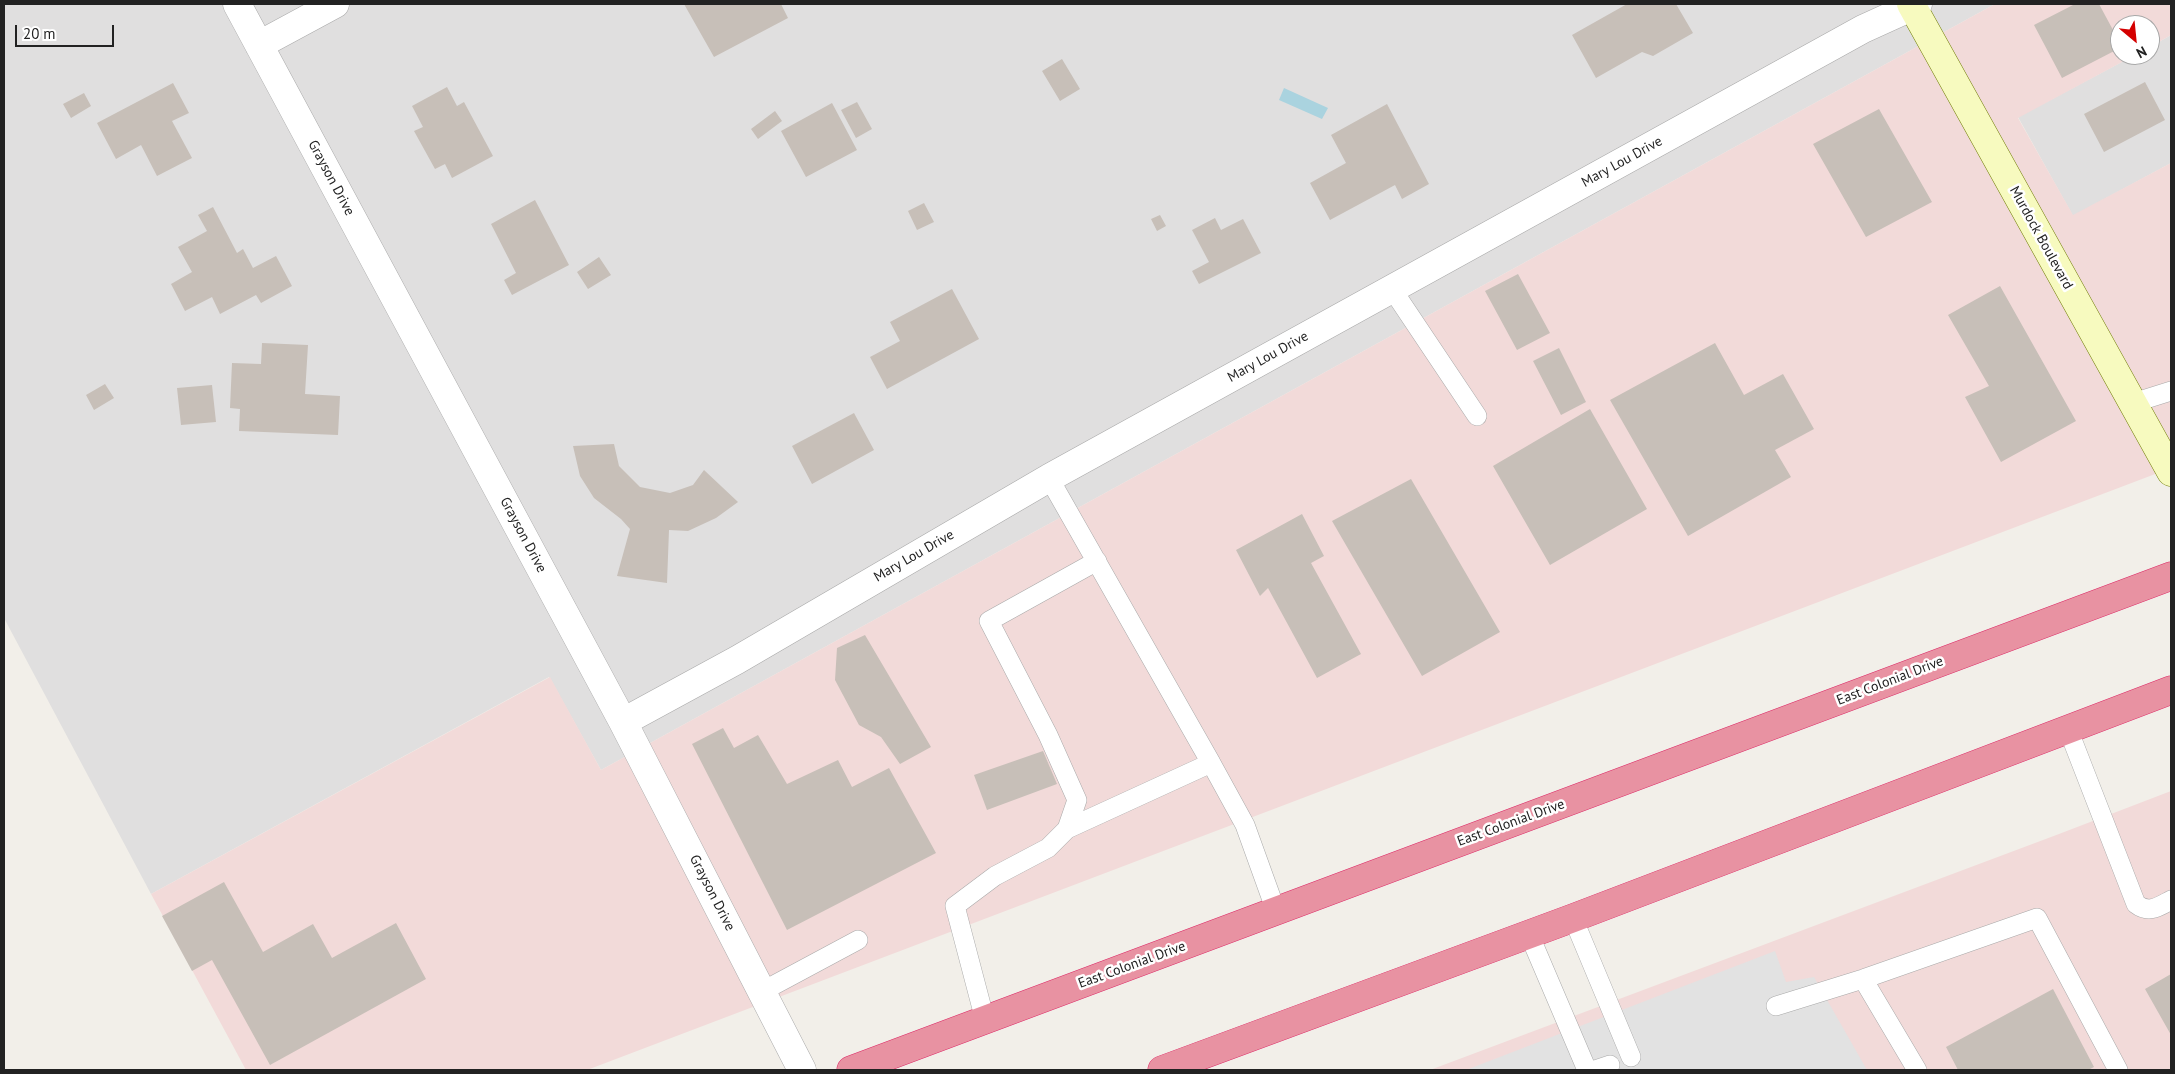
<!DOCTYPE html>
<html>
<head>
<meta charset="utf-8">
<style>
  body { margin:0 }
  #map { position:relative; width:2175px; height:1074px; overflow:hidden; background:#f2efe9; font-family:"PT Sans",sans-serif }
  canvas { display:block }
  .frame { position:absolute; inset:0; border:5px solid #222; pointer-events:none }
  .north { position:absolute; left:2110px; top:15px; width:50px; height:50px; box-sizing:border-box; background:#fff; border:1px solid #a7a7a7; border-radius:50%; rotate:152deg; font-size:14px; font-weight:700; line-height:20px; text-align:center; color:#222 }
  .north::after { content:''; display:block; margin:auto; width:18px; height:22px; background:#d40000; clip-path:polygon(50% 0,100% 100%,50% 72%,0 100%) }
  .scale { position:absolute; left:15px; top:25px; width:99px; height:22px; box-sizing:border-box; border:2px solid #222; border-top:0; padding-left:6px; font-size:15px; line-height:18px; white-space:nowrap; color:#222; -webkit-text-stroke:4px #fff; paint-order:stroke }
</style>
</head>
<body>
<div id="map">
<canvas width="2175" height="1074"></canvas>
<div class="frame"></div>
<div class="north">N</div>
<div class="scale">20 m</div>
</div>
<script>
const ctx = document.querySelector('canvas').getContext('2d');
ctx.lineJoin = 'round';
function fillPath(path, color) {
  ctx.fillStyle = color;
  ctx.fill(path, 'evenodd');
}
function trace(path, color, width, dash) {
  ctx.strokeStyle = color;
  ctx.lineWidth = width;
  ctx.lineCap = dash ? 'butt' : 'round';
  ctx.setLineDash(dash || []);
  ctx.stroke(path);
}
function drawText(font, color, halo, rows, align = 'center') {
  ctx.font = font + ' "PT Sans",sans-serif';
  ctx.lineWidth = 5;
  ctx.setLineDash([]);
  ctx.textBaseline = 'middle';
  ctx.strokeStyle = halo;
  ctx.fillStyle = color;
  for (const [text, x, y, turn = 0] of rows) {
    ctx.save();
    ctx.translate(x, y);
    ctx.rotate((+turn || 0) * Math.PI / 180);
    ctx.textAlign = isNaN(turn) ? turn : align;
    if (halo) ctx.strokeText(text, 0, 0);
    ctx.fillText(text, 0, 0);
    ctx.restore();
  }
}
fillPath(new Path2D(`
  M4 4H1995L601 770 549 677 151 894 4 618Z
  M2171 35V163L2073 216 2018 117 2135 55H2150V47Z`), '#e0dfdf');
fillPath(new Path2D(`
  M1995 4H2171V35L2150 47V25H2120V55H2135L2018 118 2073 215 2171 163V468L587 1070H246L151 894 550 677 601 770Z
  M2171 791V1070H1430L2059 834Z`), '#f2dad9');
fillPath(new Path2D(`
  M1775 951 1786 982 1814 977 1867 1070H1466Z`), '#e2e2e2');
fillPath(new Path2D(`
  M1284 88 1328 108 1322 119 1279 100Z`), '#aad3df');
fillPath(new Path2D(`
  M684 4H781L788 18 714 57Z
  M1627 4H1676L1693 33 1653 56 1642 52 1596 78 1572 35Z
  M2075 4H2099L2120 43V48L2062 78 2034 25Z
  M1062 59 1080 89 1060 101 1042 71Z
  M2145 82 2165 120 2104 152 2084 114Z
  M173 83 189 113 172 121 192 158 157 176 141 145 116 159 97 123Z
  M447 87 457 106 464 102 493 156 452 178 445 164 435 169 414 131 423 127 412 106Z
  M84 93 91 106 71 118 63 104Z
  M857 102 872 129 856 138 841 110Z
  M832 103 857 150 806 177 781 131Z
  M1387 104 1429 184 1402 199 1395 185 1330 220 1310 183 1346 163 1331 135Z
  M1879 109 1932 202 1866 237 1813 144Z
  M775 111 782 121 758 139 751 129Z
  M535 200 569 265 512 295 504 280 516 273 491 224Z
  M924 203 934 222 917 230 908 211Z
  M213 207 237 253 243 249 253 268 276 256 292 286 261 303 256 295 220 314 212 297 185 311 171 284 192 272 178 247 207 231 198 215Z
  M1160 215 1166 226 1157 231 1151 219Z
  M1215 218 1221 230 1243 219 1261 253 1199 284 1192 271 1209 262 1192 230Z
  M599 257 611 275 588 289 577 272Z
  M1518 274 1550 333 1517 350 1485 291Z
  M2000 286 2076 421 2001 462 1965 397 1989 386 1948 315Z
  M952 289 979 339 887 389 870 357 900 341 890 322Z
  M262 343 308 345 305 394 340 396 338 435 239 431 240 409 230 408 232 363 261 364Z
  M1715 343 1744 395 1783 374 1814 429 1775 450 1791 477 1688 536 1610 400Z
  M1559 348 1586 402 1561 415 1533 361Z
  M105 384 114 398 94 410 86 395Z
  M212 385 216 422 181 425 177 388Z
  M1590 409 1647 509 1550 565 1493 466Z
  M854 413 874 450 812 484 792 446Z
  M614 444 619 466 640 487 670 493 693 485 704 470 738 502 716 518 688 531 669 530 667 583 617 576 630 529 621 519 594 498 580 476 573 446Z
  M1411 479 1500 632 1422 676 1332 521Z
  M1302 514 1324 556 1311 563 1361 654 1317 678 1268 588 1260 596 1236 550Z
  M865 635 931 747 900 764 881 737 859 725 835 680 837 648Z
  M723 728 734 748 758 735 787 784 838 760 852 787 889 768 936 853 787 930 692 744Z
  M1043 751 1057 784 987 810 974 775Z
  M224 882 263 952 313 924 332 958 396 923 426 979 270 1065 212 960 192 971 162 916Z
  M2171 974V1035L2145 989Z
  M2053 989 2094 1067 2088 1070H1958L1946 1047Z`), '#c7bfb8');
const lane = new Path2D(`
  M1392 289 1477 416
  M2133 403 2171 391
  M1049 478 1211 763
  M2068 729 2136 904C2149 914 2158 907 2171 900
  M1067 829 1211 763 1245 825 1276 911
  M1573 918 1631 1057
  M1529 934 1587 1070
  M1863 979 1917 1070
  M761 992 858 940
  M1776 1006 1863 979 2037 918 2118 1070
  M985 1020 955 906 995 876 1048 848 1067 829 1077 800 1048 735 989 621 1097 561
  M1595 1070 1610 1065`);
const street = new Path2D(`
  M237 4 623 722 802 1070
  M259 45 335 4
  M623 722 737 660 1049 478 1863 29 1918 4`);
const secondary = new Path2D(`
  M1911 4 2171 472`);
const highway = new Path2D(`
  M851 1070 2171 576
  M1162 1070 1573 918 2171 690`);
trace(lane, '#a9a9a9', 20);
trace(street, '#a9a9a9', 29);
trace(secondary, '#707d05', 29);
trace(highway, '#dc2a67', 29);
trace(lane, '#fff', 19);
trace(street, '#fff', 28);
trace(secondary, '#f7fabf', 28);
trace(highway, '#e892a2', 28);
drawText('14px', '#222', '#fff', [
  ["Mary Lou Drive",1622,162,-29],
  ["Grayson Drive",331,178,62],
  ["Murdock Boulevard",2041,238,61],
  ["Mary Lou Drive",1268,357,-29],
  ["Grayson Drive",523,535,62],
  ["Mary Lou Drive",914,556,-30],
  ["East Colonial Drive",1890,681,-21],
  ["East Colonial Drive",1511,823,-20],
  ["Grayson Drive",712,893,63],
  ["East Colonial Drive",1132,965,-20]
]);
</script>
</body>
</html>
